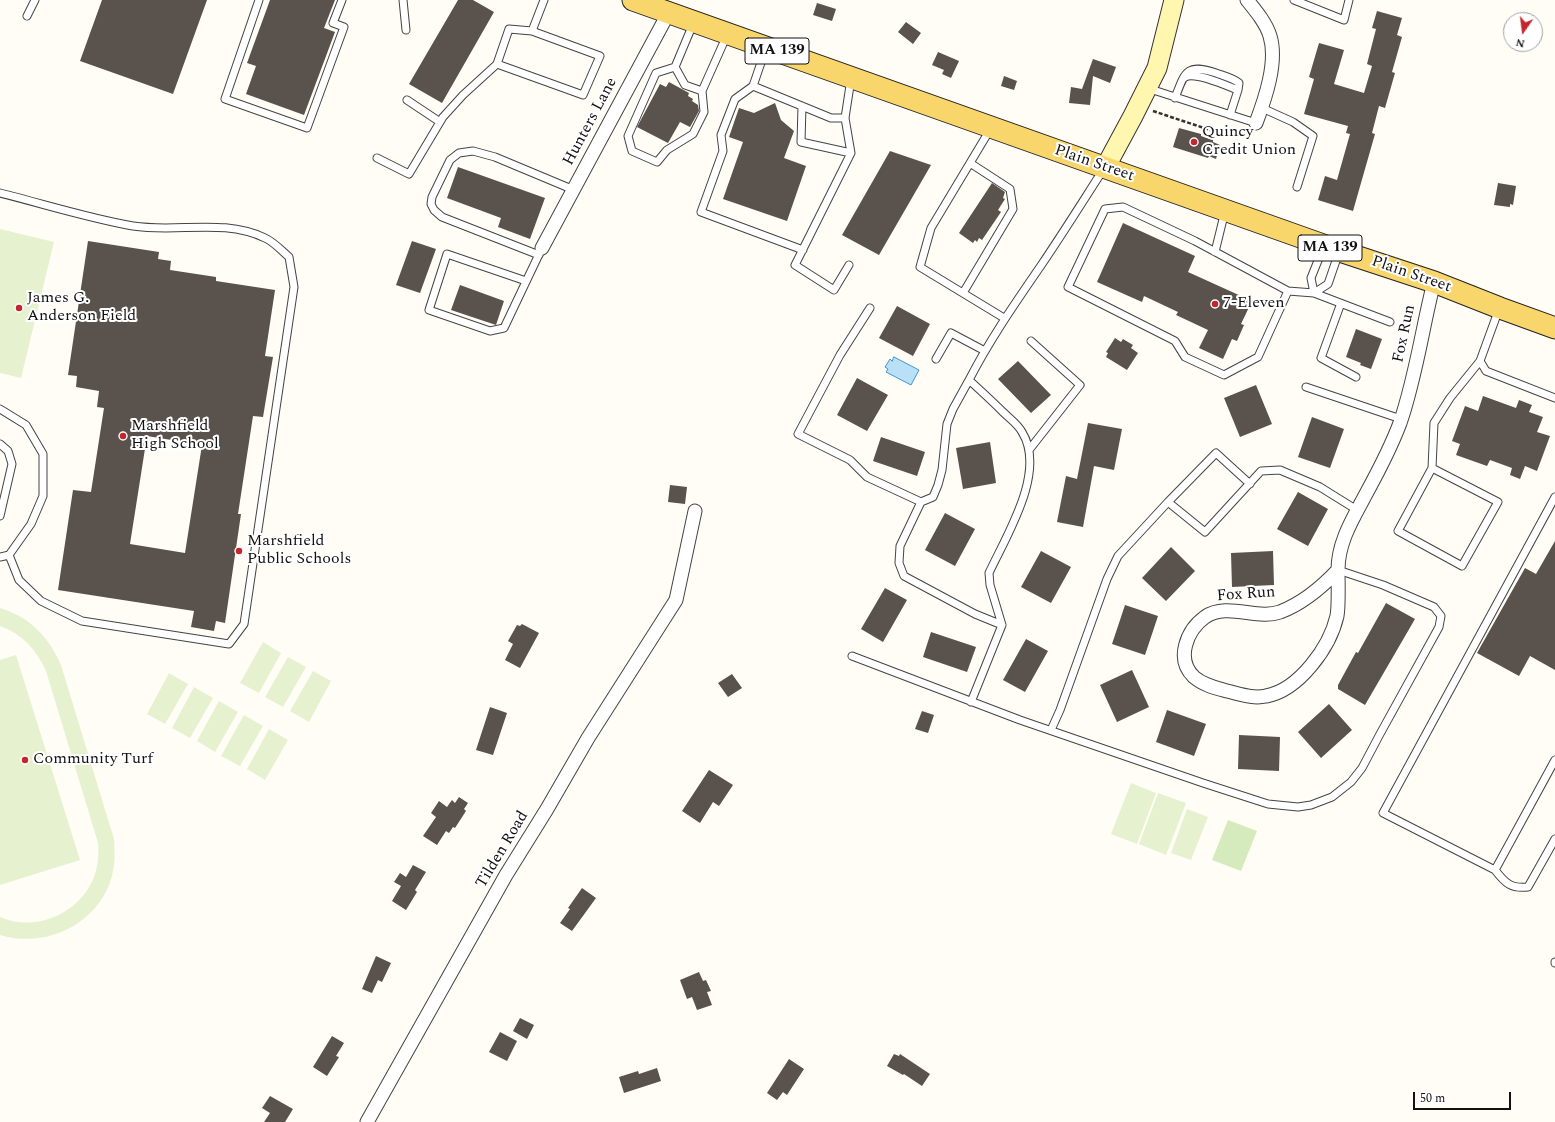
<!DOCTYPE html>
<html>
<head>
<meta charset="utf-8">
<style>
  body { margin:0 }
  #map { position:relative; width:1555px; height:1122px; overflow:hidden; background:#fffdf5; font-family:Spectral,serif }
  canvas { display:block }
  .north { position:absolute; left:1503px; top:12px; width:40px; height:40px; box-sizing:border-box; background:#fff; border:1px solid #a0a0a0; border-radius:50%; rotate:194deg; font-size:11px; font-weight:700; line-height:16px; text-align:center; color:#111 }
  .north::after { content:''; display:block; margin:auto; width:14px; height:18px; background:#c4262e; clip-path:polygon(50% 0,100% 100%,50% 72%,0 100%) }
  .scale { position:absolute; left:1413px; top:1092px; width:98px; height:18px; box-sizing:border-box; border:2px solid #111; border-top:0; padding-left:5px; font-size:12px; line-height:14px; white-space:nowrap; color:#111; -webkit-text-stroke:3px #fff; paint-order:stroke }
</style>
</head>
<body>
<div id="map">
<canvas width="1555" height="1122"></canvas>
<div class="north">N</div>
<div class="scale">50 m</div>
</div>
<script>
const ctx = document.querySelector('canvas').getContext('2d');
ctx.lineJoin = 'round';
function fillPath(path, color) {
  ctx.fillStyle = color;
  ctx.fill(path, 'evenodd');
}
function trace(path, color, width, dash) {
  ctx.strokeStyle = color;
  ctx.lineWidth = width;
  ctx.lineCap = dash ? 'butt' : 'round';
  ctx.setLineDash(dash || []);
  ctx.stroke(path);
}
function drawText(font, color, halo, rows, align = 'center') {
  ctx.font = font + ' Spectral,serif';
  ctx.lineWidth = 4;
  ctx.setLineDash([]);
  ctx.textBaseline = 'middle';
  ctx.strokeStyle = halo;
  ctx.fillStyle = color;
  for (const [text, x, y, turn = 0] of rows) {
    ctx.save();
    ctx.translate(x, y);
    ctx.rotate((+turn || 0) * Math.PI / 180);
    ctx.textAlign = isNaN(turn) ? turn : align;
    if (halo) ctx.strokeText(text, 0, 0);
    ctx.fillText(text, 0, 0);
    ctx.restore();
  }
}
fillPath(new Path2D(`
  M1228 820 1257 831 1241 871 1212 860Z`), '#d5ebbd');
fillPath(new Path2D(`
  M0 229 54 242 21 378 0 373Z
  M0 608C30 617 49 637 61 665L114 839C115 852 115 864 112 876 99 924 46 949 0 935V917C36 933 80 913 94 877 98 866 99 855 98 843L46 671C36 649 22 634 0 626Z
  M263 642 281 653 259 693 240 683Z
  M16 655 80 860 0 885V660Z
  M288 657 306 667 283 707 265 697Z
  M313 671 331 681 309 722 290 711Z
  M169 673 188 684 165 724 147 714Z
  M194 687 213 698 190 738 172 728Z
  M219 701 238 712 215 752 197 741Z
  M244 715 263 726 240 766 221 756Z
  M269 729 288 740 265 780 247 769Z
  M1131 783 1156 793 1137 844 1111 834Z
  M1158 793 1186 803 1166 855 1139 844Z
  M1187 809 1208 817 1191 860 1171 853Z`), '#e6f2cf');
const water = new Path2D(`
  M894 357 919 370 911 385 886 372 888 369 885 367 890 359 892 361Z`);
fillPath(water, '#b9e0f7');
trace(water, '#3f96cf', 1);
fillPath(new Path2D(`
  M102 0H207L173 94 80 61Z
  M270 0H335L324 28 335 32 304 115 246 94 256 66 247 63Z
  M458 0H473L494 12 442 103 409 84Z
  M817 3 836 9 832 21 813 15Z
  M1377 11 1402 18 1397 35 1402 37 1392 72 1395 73 1385 108 1379 106 1372 133 1375 134 1353 211 1318 200 1325 176 1337 180 1350 134 1346 133 1348 126 1304 114 1314 79 1309 77 1319 43 1344 50 1334 84 1364 93 1372 66 1367 64 1376 29 1372 28Z
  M906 22 921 33 913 44 898 32Z
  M938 52 959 61 951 78 942 74 944 70 932 65Z
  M1093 59 1116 67 1110 83 1093 76 1090 105 1069 103 1071 87 1082 89Z
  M1004 76 1017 81 1014 90 1001 86Z
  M669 82 689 93 688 96 693 99 692 101 698 105 699 111 690 127 680 122 668 143 637 127 660 84 666 87Z
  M775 103 781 120 794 131 784 158 806 166 787 221 723 199 743 142 729 137 739 108 754 113Z
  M1179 128 1201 134V136L1213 140V142L1220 145 1216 159 1209 156 1208 158 1173 147Z
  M890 151 931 165 879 255 842 235Z
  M458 167 545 198 530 239 498 227 501 218 447 198Z
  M992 183 1005 192 1003 198 1005 199 998 210 1001 212 982 240 979 238 977 242 975 240 973 243 959 233Z
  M1498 183 1516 186 1513 205 1510 204V207L1494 205Z
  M1123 223 1195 256 1188 272 1252 301 1241 324 1244 325 1237 341 1232 339 1223 359 1199 348 1208 330 1176 315 1178 312 1144 296 1142 302 1097 282Z
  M88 241 159 252 158 259 171 261 170 270 216 277V281L275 290 265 356 273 357 263 417 253 416 238 514H241L225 623 216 621 214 631 191 627 194 611 58 590 73 490 91 492 104 408 97 407 99 391 76 387 77 376 68 375ZM147 436 202 445 185 553 130 544Z
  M412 241 436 249 420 293 396 285Z
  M460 285 504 301 496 325 451 310Z
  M897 306 930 324 913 356 879 338Z
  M1356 329 1382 339 1371 369 1360 365 1361 363 1346 357Z
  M1115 338 1121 342 1123 339 1133 345 1131 348 1138 353 1127 370 1106 357 1108 353 1106 352Z
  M1018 361 1051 395 1031 413 998 379Z
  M857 378 888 395 867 431 837 415Z
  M1256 385 1272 424 1240 437 1224 398Z
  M1483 396 1516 408 1519 400 1532 405 1529 412 1543 417 1537 432 1550 436 1537 471 1525 466 1520 479 1510 475 1512 468 1490 460 1487 466 1456 455 1460 444 1452 441 1465 406 1478 411Z
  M1312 417 1344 429 1330 468 1298 457Z
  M1088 423 1122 429 1114 470 1094 466 1083 527 1057 522 1066 476 1077 479Z
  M881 437 925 452 917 476 873 461Z
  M990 442 996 483 963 489 956 448Z
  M670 485 687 487 685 504 668 502Z
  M1298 492 1328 509 1308 546 1277 529Z
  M945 513 975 529 955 566 925 550Z
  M1555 541V670L1530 656 1519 676 1477 653 1525 568 1536 574Z
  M1171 547 1195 571 1166 601 1142 578Z
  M1041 551 1071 567 1051 603 1021 587Z
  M1273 551 1274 585 1232 587 1231 553Z
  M885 588 907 600 883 642 861 629Z
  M1386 603 1415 619 1365 705 1338 689V685L1356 652 1358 653Z
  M1125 605 1158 616 1145 655 1112 644Z
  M522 624 539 633 520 668 505 660 513 644 508 641 517 625 520 626Z
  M931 632 976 647 967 672 923 657Z
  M1026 639 1048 651 1025 692 1003 680Z
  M1132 670 1149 707 1117 722 1100 685Z
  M732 674 742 688 728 697 718 683Z
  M1329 704 1352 730 1321 758 1298 732Z
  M490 707 507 713 493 755 476 750Z
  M1167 710 1206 724 1194 756 1156 742Z
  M922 711 934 715 928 733 915 729Z
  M1239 735 1280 737 1279 771 1238 769Z
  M709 770 733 785 719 806 713 802 700 823 682 811Z
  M459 797 468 803 464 809 466 811 455 828 453 827 449 833 446 831 437 845 423 836 436 817 431 813 439 801 447 807 452 800 455 803Z
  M413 865 426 872 415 890 417 892 406 910 392 901 401 886 394 882 400 873 406 877Z
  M582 888 596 898 572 931 560 923 570 909 568 908Z
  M376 956 391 963 382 982 378 980 372 993 362 989Z
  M699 972 703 981 706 980 711 991 707 992 712 1005 697 1010 692 997 687 999 680 980Z
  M520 1018 534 1025 527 1039 513 1031Z
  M500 1032 517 1041 507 1061 489 1052Z
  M332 1036 344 1043 336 1056 339 1057 327 1076 313 1067Z
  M894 1054 899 1056 900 1054 930 1074 922 1086 904 1074 903 1075 887 1066Z
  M789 1059 804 1069 787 1095 783 1092 777 1100 767 1093Z
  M657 1068 661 1081 624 1093 619 1077 638 1071 639 1074Z
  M270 1096 293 1109 285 1122H264L270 1113 262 1108Z`), '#5a524d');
const lane = new Path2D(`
  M259 0 225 99 307 128 344 27 333 23 342 0
  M403 0 406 30
  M1294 0 1344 20 1349 0
  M27 16 35 0
  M693 24 675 67 656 73 628 136 632 151 657 162 667 150 693 134 704 112 702 91 727 35
  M509 29 532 31 600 56 583 95 497 64Z
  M532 31 544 0
  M766 48 753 86 735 99 721 135 723 151 701 212 803 250
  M675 67 685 85 702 91
  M1184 78C1193 70 1227 86 1238 90
  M753 86 831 118H845
  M1147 88 1256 123
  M1175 98C1185 72 1186 63 1216 73 1224 76 1233 78 1239 83L1238 90 1230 115
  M407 100 440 122
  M802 106 801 142 851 153
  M1262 108 1293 122 1313 136 1297 187
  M991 128 931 228 920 267 1004 318
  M377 158 409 174 443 117 463 95 497 64
  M0 193C44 204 88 218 133 226 178 233 223 218 265 238 274 242 282 251 289 257L294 287 244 624 229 644 82 621 41 601 19 580 9 555
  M1215 252 1225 211
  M539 255 442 217 434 210 431 204 432 197 450 160 459 153 473 151 495 157 574 190
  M849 265 834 290 795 265 851 153 845 118 851 79
  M526 281 447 254 429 310 490 331 504 328 542 248
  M1288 291 1258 357 1224 375 1185 357 1175 341 1068 287 1105 209 1123 207 1195 241 1288 291 1314 293 1390 322
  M963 293 1013 209 1010 189 970 163
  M1314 293 1328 284 1339 252
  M1314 293 1311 278 1323 248
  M1341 303 1321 358 1356 377
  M870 308 840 355 798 434 850 460 867 477 921 502
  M936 359 951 333 985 351
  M1480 361 1486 371 1555 398
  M969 380 953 409 947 424 942 470 938 485 933 497 921 502 900 546 899 563 904 576 975 614 1002 625 971 702
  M1306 387 1401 419
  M0 409 26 425 43 454V496L31 524 9 555 0 557
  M0 444 8 451 12 464 0 516
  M1029 450 1080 385 1031 341
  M1432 468 1498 502 1462 566 1398 531 1432 468 1434 423 1450 398 1480 361 1499 309
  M1555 497 1383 813 1495 870 1555 760
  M1168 502 1205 532 1261 471 1280 470 1320 487 1357 510
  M1002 625 990 585 989 573C1006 536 1047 472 1022 432 1018 424 1009 418 1003 412 992 401 981 391 969 380 990 339 1016 302 1042 264 1063 233 1083 201 1103 170
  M852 656 1020 720 1203 783 1268 804 1298 807 1311 805 1332 797 1351 782 1362 768 1380 734 1439 627 1441 616 1434 607 1383 585 1338 570
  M1051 730 1060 710 1107 579 1118 556 1168 502 1216 453 1250 484
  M1495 870C1505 883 1511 889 1528 887L1555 839
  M1555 962V963`);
const street = new Path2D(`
  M1247 0C1256 11 1266 23 1270 36 1278 62 1265 99 1256 123
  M542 248 669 12
  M1338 570C1338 582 1339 605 1337 616 1330 647 1299 690 1266 696 1253 699 1240 694 1227 691 1216 688 1203 685 1194 677 1175 659 1187 630 1205 617 1227 602 1257 620 1280 612 1301 604 1322 587 1338 570 1338 541 1354 517 1367 492 1379 470 1391 447 1400 423 1416 377 1422 329 1434 282
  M367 1122 506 875 547 809 588 738 676 600 695 511`);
const secondary = new Path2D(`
  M1105 168 1133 116 1157 68 1174 0`);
const primary = new Path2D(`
  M633 0 1340 251 1434 282 1500 308 1555 328`);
trace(lane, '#444', 9);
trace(street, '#444', 15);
trace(secondary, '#333', 21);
trace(primary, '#222', 23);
trace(new Path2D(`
  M1153 111 1228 136`), '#333', 2.5, [4, 2]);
trace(lane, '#fff', 7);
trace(street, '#fff', 13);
trace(secondary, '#fff6b0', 19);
trace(primary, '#f9d66b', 21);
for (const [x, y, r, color] of [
  [1194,142,4,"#c4262e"],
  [1215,304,4,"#c4262e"],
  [19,308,4,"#c4262e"],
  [123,436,4,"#c4262e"],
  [239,551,4,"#c4262e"],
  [25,760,4,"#c4262e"]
]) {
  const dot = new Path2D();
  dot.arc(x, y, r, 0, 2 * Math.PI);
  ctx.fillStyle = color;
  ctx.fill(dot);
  trace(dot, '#fff', 1.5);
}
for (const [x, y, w] of [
  [777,51,64],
  [1330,248,64]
]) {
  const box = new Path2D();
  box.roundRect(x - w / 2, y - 13, w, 26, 3);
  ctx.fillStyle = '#fff';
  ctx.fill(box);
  trace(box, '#111', 1);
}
drawText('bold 15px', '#111', null, [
  ["MA 139",777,51],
  ["MA 139",1330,248]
]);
drawText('16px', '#111', '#fff', [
  ["Hunters Lane",591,122,-62],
  ["Plain Street",1094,164,19],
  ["Plain Street",1411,275,19],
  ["Fox Run",1405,334,-78],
  ["Fox Run",1246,595,-4],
  ["Tilden Road",503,850,-59]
]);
drawText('16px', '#111', '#fff', [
  ["Quincy",1202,133],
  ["Credit Union",1202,151],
  ["James G.",27,299],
  ["Anderson Field",27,317],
  ["7-Eleven",1223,304],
  ["Marshfield",131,427],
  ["High School",131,445],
  ["Marshfield",247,542],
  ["Public Schools",247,560],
  ["Community Turf",33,760]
], 'left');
</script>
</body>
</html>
